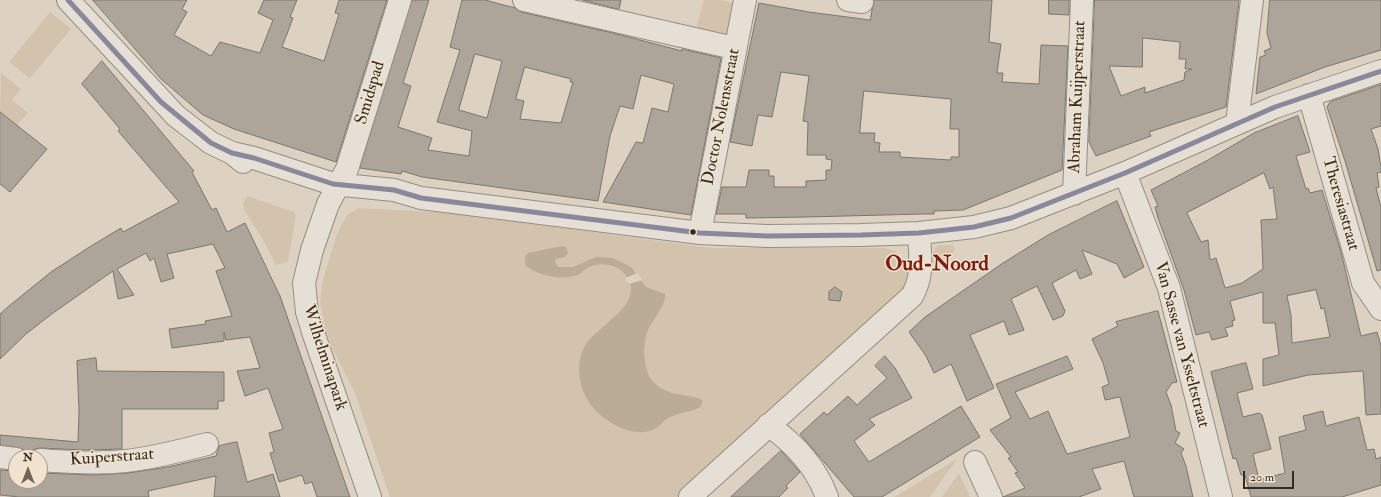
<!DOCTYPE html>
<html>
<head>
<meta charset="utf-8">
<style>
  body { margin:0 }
  #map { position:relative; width:1381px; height:497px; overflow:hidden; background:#ddd2c1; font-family:"IM FELL Double Pica",serif }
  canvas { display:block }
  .north { position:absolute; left:8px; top:449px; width:40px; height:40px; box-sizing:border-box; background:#f1e3cf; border:1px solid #a59989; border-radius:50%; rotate:0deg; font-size:11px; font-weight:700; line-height:16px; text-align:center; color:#342b20 }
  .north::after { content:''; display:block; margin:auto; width:14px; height:18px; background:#6f6558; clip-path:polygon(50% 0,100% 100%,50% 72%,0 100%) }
  .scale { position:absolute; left:1243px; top:471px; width:51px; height:18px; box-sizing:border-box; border:2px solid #342b20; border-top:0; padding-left:5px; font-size:12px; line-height:14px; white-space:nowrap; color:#342b20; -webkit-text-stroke:3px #f1e3cf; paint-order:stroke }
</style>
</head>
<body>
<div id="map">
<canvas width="1381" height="497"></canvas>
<div class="north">N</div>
<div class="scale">20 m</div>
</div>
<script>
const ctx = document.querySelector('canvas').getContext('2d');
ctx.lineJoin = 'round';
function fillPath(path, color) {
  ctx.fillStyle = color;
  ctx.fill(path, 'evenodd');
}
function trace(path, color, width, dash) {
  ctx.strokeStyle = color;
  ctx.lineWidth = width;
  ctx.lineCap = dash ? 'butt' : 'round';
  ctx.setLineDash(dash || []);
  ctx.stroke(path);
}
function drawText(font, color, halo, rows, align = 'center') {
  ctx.font = font + ' "IM FELL Double Pica",serif';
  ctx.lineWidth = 3;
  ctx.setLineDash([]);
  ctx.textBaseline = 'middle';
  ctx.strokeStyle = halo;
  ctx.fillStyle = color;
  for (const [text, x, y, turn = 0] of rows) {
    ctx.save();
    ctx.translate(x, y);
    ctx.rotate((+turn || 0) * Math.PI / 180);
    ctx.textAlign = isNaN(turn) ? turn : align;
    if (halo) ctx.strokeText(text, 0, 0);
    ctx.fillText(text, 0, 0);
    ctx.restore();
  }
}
fillPath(new Path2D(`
  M704 0H722L733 3 727 39 702 32 697 25Z
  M50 12 71 29 30 78 9 62Z
  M1 73 21 89 12 100 28 113 17 125 2 113 0 115Z
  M247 196 294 212 296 215 288 262 276 265 262 238 244 210 243 205Z
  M359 208 451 213 711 248H885C908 254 910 269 906 289L678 497H390L355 393 335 354 327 334 320 304 322 283 337 234 347 215Z
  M940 245H953L955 250 941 264 936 266 934 265C933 257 931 248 940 245Z
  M957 459 930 497H894Z
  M959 473 970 497H942Z`), '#d3c3ad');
fillPath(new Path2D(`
  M562 246 566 247 568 253 565 257 556 259 555 262 558 267H573L596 257 613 258 631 267 646 287 665 294C668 302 651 322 647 332 644 343 643 354 646 366 647 374 651 381 658 386 672 397 687 393 702 400V404L699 408C689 412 679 413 670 417 664 420 661 425 656 428 642 437 622 430 610 422 596 413 585 401 581 384 578 372 578 357 585 346 597 325 645 306 627 277 620 265 602 261 589 267 584 270 580 275 574 276 561 280 535 275 525 265V257L528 253Z`), '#baac95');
fillPath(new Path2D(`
  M638 273 642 280 629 284 625 278Z`), '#ddd2c1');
const building = new Path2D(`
  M93 0H187L182 9 187 12 174 35 211 56 220 42 260 53 273 20 258 13 264 0H297L290 17 293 18 282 47 324 61 339 14 335 13 339 0H387L336 162 234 129 203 115 161 79Z
  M412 0H429L403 83 411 86 398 127 432 138 428 150 469 156 472 131 437 122 460 50 450 47 462 0H485L515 8 521 12 613 33 682 51V49L721 58 691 215 603 202 636 142 643 143 652 108 668 112 674 84 641 75 633 109 620 106 610 136 598 201 422 177 402 171 401 174 360 168ZM475 54 502 61 487 118 459 110ZM525 67 571 79 570 82H573L561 123 520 119 524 101 516 99Z
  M583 0H621L619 9Z
  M874 0H992L989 42 1001 44 997 73H1003L1002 82 1039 84 1041 45 1068 46 1062 170 963 210 934 211V214H922L807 217 746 218V214H716L722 187H746L749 170H769V176H774V187H806V181L826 180V170H831L832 160 826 159V155H807L808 122 803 121 809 76 781 72 772 117 758 115 752 146 730 142 759 3 809 12 870 20ZM864 91 951 99 950 129H959V157H951V160L900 157V152H879L880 143 874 142 875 133H860Z
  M1049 0H1069V15L1049 14Z
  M1095 0H1239L1226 107 1149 132 1151 136 1096 156 1089 142ZM1143 38 1180 42 1179 59H1186L1185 69H1192L1185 72 1184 80 1145 93V87L1121 96 1109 66 1142 67Z
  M1270 0H1381V50L1325 67 1256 94 1260 57 1266 55 1264 51 1271 48 1267 33Z
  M102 61 194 171 192 172 212 210 216 208 227 232 245 223 280 296 350 497H317L312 482 305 484 302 475 279 482 270 453 274 452 269 433 283 429 268 388 245 396 237 371 260 368 250 337 226 340 224 332V341L172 348 169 329 206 324 205 321 232 316 216 271 225 268 213 244 167 254 174 278 161 282 154 258 150 261 146 253 117 269 134 295 118 299 113 271 53 313 26 334 0 359V314L9 306 51 272 91 246 121 228 123 232 179 202 118 131 120 129 82 84Z
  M1381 85V126L1371 129 1378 149 1381 167V172L1377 173 1379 187 1376 188 1381 207V270L1377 271 1345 161 1327 107 1330 102Z
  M0 112 47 149 10 192 0 184Z
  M1298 116 1310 152 1296 156 1306 189 1308 188 1310 193 1322 190 1341 252 1361 336 1377 332 1381 346V414L1366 415 1363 371 1308 375 1263 386V359L1279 355 1275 323H1263V292L1230 301 1235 320 1232 321 1233 326 1225 328 1228 336 1212 340 1209 332 1196 335 1184 290 1158 218 1155 207 1158 206 1151 190 1208 160 1254 133ZM1264 173 1270 189 1273 187 1277 219 1261 220 1263 269 1242 283 1225 288 1216 258 1210 260 1208 240 1201 242 1187 213ZM1316 290 1321 309 1324 308 1330 337 1292 343 1291 315 1287 296Z
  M1117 201 1144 267 1124 278 1117 264 1082 250 1092 274 1080 279 1076 270 1052 283 1065 311 1063 316 1053 320 1037 286 1011 299 1024 330 1009 335 1004 321 970 335 994 388 967 401 951 364 934 373 926 356 909 332 925 317 1003 263 1048 235Z
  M835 287 842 292 840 301 829 300V292Z
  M1158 311 1177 382 1172 383 1166 392 1171 405 1176 431 1180 433 1175 443 1184 449 1181 453 1186 466 1193 497H1134L1124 461 1092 469 1101 489 1079 497H1003L1025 488 1015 473 1018 472 1008 458 1011 457 990 430 1011 418 996 384 1067 356 1073 369 1015 392 1030 419 1048 411 1067 454 1130 437 1120 397 1105 400 1102 387 1109 384 1103 363 1092 339 1118 326 1116 322Z
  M885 356 895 368 912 398 869 419 875 425 854 441 869 462 961 406 980 437 882 497H854L800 434 824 412 827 415 848 396 857 405 887 378 875 366Z
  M96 358 97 371 224 372V401H218V409H122V449L83 450 40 448 34 449 28 457 23 449 0 445V435L78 442 79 411 77 361Z
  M1246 363 1253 389 1237 393 1243 417 1259 413 1262 415 1271 449 1253 454 1259 480 1285 473 1279 437 1306 430 1303 416 1323 411 1326 426 1359 417 1367 450 1374 449 1376 459 1381 457V485L1342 497H1251L1245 475H1241L1236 458 1233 459 1211 372Z
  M237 442 247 482 273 474 280 497H214L216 476 148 491 149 497H19L0 495V470L16 471V481H40V473L93 475 128 473 168 467 216 456 219 446Z
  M781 451 800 472 786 486 788 488 779 497H731Z`);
fillPath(building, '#ada599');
trace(building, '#7c766c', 1);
const minor = new Path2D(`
  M68 0 176 116 211 143 232 153 243 162
  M524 0 734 48
  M848 0 862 2
  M1309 95 1363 283 1381 309
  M1237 123 1252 0
  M232 153 254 158 333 184 394 190 421 198 700 233 767 236 861 235 919 233 974 227 1011 218 1125 173 1275 107 1381 71
  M1125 173 1169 288 1221 497
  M1074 194 1082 0
  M700 233 745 0
  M768 425C794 443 816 467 827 497
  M0 457 16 459
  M40 460C68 462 97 464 126 461 153 458 180 451 207 444
  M975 462 991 497
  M370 497 314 335 307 312 304 283 312 250 328 204 347 169 400 0
  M690 497 912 296C924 275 920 257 919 233`);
trace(minor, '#948d82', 24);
trace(minor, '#e5dfd6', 22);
trace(new Path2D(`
  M68 0 161 102 211 143 232 153 254 158 333 184 394 190 421 198 700 233 767 236 861 235 919 233 974 227 1011 218 1125 173 1275 107 1381 71`), '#89899b', 5);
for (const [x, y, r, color] of [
  [693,232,3.5,"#342b20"]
]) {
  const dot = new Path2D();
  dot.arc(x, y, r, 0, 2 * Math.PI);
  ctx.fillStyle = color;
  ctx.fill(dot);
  trace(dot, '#f1e3cf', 1.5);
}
drawText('17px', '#342b20', '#f1e3cf', [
  ["Smidspad",371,93,-73],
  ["Abraham Kuijperstraat",1078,97,-88],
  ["Doctor Nolensstraat",722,117,-79],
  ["Theresiastraat",1340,204,74],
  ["Van Sasse van Ysseltstraat",1181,345,75],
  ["Wilhelminapark",324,358,72],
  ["Kuiperstraat",112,458,-4]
]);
drawText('bold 21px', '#7a1f14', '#f1e3cf', [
  ["Oud-Noord",937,265]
]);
</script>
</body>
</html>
